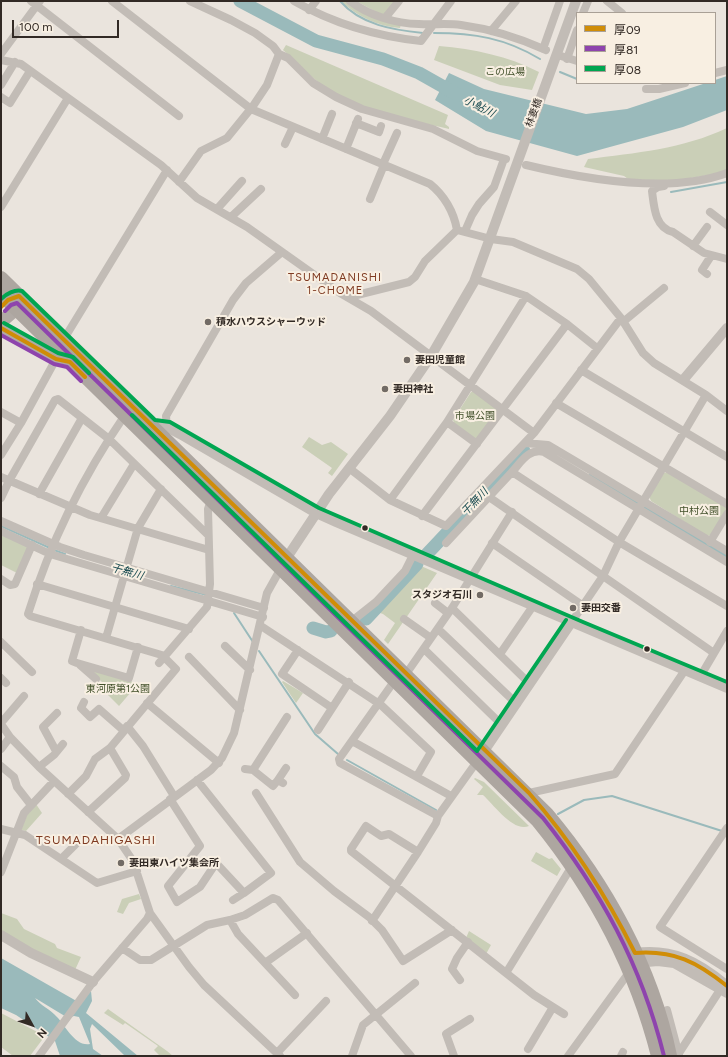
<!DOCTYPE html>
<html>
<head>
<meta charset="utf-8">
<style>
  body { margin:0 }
  #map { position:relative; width:728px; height:1057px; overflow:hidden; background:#eae4dd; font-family:Figtree,"Noto Sans JP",sans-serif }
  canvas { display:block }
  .frame { position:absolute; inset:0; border:2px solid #322a25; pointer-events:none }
  .legend { position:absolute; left:576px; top:12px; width:140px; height:72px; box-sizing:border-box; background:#f8efe2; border:1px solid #a9a096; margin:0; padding:5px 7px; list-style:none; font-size:12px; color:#322a25 }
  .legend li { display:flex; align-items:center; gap:8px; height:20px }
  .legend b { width:20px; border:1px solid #a9a096 }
  .north { position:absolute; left:12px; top:1005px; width:40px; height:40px; -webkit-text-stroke:3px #f8efe2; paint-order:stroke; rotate:130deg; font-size:11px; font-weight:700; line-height:16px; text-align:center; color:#322a25 }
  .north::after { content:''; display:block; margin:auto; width:14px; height:18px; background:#322a25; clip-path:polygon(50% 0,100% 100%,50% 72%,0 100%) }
  .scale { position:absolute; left:12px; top:20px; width:107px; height:18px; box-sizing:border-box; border:2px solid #322a25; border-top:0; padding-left:5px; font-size:12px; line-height:14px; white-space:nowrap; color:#322a25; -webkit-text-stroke:3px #f8efe2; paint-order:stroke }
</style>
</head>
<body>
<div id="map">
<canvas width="728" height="1057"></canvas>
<div class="frame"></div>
<ul class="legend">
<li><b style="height:5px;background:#d08d07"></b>厚09</li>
<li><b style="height:5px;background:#8e44ad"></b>厚81</li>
<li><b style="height:5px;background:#00a651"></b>厚08</li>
</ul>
<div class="north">N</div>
<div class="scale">100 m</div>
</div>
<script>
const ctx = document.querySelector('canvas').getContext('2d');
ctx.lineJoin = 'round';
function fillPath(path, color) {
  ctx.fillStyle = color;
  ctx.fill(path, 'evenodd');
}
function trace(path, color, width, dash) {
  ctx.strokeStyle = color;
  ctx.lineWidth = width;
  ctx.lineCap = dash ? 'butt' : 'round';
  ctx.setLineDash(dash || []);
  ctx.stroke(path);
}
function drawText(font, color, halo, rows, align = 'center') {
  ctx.font = font + ' Figtree,"Noto Sans JP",sans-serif';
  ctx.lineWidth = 4;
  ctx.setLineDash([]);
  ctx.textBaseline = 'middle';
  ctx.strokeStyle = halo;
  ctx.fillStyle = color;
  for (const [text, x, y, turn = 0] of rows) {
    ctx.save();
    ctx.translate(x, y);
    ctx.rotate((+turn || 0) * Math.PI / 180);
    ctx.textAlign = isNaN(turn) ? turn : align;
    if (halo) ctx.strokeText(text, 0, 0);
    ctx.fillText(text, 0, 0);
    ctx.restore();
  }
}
fillPath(new Path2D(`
  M341 1H348L401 24 400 28C377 26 358 17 341 1Z
  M356 1H396L385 14 382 15Z
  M286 45 448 115 445 124 449 127V129C411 120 371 113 337 95 317 84 300 65 283 50Z
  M439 46C474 49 508 56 539 72L532 90 500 85 434 60Z
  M727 128V170L720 173 668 182 628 179 624 176 584 167 588 159C635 153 683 149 727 128Z
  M474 391 497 409V411L477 438 474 439 454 423 453 420 471 392Z
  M309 437 322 445 331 442 348 454 332 476 328 473 332 468 302 447Z
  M668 472 726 506V511L711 535 707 536 651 501 649 496 664 473Z
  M1 534 27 545V549L17 573 1 565Z
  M421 566 437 573 388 644 384 640 395 623 383 614 377 612Z
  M95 670 131 681 137 685 119 706 99 686 102 682 92 673Z
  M283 681 303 693 296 703 282 682Z
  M475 778 484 782 529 826C514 833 494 805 483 795H477L483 787 474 779Z
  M36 804 42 813 26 831 21 830 27 815Z
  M536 852 549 859 552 858 561 869 557 876 531 861Z
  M139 894 141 899 129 903 123 914 117 912 122 899Z
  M1 913 17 919 24 929 55 944 57 948 81 957 75 970 47 958 1 931Z
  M469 931 491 945 486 954 466 938Z
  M108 1009 167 1051 173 1056H160L154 1050 158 1046 125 1023 123 1025 104 1013Z
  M1 1013 45 1036 30 1056H13L1 1047Z`), '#cacfb7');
fillPath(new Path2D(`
  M449 73 484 89 586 114 627 109 706 83H715V80L727 76V110L683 127 577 156 486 131 435 100Z
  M1 958 80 1003 91 991 92 1001 86 1013 138 1056H125L92 1024 90 1029 93 1049 103 1056H60L55 1041 16 1015 1 1008ZM35 998 68 1018 74 1016 79 1017 90 1044C75 1047 65 1025 57 1017 50 1009 41 1006 35 998Z`), '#9ababb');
trace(new Path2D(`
  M340 1C361 25 393 30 423 33
  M434 33C474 33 505 38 540 59
  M560 72 577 79
  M671 192 727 182
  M1 526 50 548
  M54 550 65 554
  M171 586 207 595
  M234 613 253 642
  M259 651 315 734 338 754
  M347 760 436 810
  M558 814 584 800 612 796 722 831`), '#9ababb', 2);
trace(new Path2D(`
  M240 1 316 41 383 59 419 73 458 95
  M595 477 634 501
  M647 509 727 556
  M427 554 524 451
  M366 619 417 564
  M313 628 326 632 331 631`), '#9ababb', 13);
trace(new Path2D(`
  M31 1 179 116
  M112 1 251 109 430 184C444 195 454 212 457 230
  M190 1 231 20 255 33 273 46 279 54 288 58 313 83 336 97 362 109 433 129 477 151 506 159
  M294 1C334 24 375 36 421 41L451 1
  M350 1C368 15 396 24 419 24 433 25 447 23 461 25 491 29 519 38 546 50
  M607 1 622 13
  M309 10 316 1
  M583 13 588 1
  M385 18 399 1
  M491 31 516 1
  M543 49 560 1
  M1 54 40 1
  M561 56 577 61
  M567 59 577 30
  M1 60 21 64 161 165 197 198 247 227 340 293 371 311 534 433
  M715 73 727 70
  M1 85 15 62
  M646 89H659L685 83
  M1 97 10 103 30 71
  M356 123 379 132 381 126
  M322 139 332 114
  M285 144 293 127
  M346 149 358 119
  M383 164 397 133
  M526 165C584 179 670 194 727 173
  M179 182 201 151 227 138 253 106 267 85 279 54
  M664 186 658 187 652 191C654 207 655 228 673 232L704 253 727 259
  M370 199 384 165
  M1 207 68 98
  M217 209 242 181
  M710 212 727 225
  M231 217 261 189
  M465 231 472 215 479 204 494 187 504 159
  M693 246 707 227
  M707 274 702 270 711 256
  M475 279 526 296 567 324 597 348
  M349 297 409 282 415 277 425 261 457 230 491 239 513 242 577 269 589 279 621 318 643 353 654 363 706 395 727 411
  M623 322 664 288
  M64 339 167 170
  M581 370 727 457
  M556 403 727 504
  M1 412 21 423
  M125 415C83 476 50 543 28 614L30 616 165 656
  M447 422 477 444
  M167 427 166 416 233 300 246 283 282 252
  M525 443 548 445 727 551
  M1 455 21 423 56 359
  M349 468 390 500 446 526 534 433 621 318
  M512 472C521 462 529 448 544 452L727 562
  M1 477 90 515 209 550
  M39 494 82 418
  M489 497 714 653
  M1 498 9 481 55 400 58 399 109 439 208 535
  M390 500 447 422 526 296
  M422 516 567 324
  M101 518 134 464
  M1 521 60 547 84 555 264 608
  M1 531 50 554 263 617
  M710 542 727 514
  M446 543 512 472 619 542 727 606
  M492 543 582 605
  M1 579 10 585 15 584 32 545
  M37 584 189 629
  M435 603 448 613
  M452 608 530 684
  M404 619 431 638
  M352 621 376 602 405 571 413 555
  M571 623 603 576 619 542 706 395
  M261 626 381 705 431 752 417 776
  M438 629 517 704
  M81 630 72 661 77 663 129 678 138 647
  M106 638 138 528 161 489
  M1 642 32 672
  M225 646 250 670
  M424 649 502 725
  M298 650 282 674 332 708
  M500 654 533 606
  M189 657 240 710
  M159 663 207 607 210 584 208 509 211 500
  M80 665 96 679
  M406 674 452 608 512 512
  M700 677 727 631
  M1 678 6 683
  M395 680 339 759 340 763 438 816
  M84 702 81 708 90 717 99 709 123 730
  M147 703 219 763
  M1 723 24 696
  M1 724 10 737 39 767 118 839 133 861 150 913 147 919 93 982 39 1056
  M127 726 143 746 174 796
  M318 730 349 682
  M352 741 451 796
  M1 749 10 737
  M56 751 43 727 57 713
  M1 766 14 777 17 787 31 805
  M39 767 54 755 63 744
  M245 769 253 770 287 717
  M253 770 273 786 278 780 283 783
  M278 780 286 768
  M256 793 300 862 334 891 369 917 382 930 403 961 452 930
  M529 793 615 774 685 670
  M68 794 86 776 95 759 110 748 176 669 164 657
  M170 799 200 846 168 886 177 902 200 887 216 863 244 893 271 873 197 780
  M88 812 125 778 126 775 110 748
  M727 828 660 927 727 969
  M1 829 25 835 97 883 137 871
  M118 839 211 770 222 758 234 733 267 593 281 568
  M418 852 389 834 381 836 366 826 351 849V851L534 995 564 1014
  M61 859 76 844
  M1 872 24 813 54 781
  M233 900 244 893
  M150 913 189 967 204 985 280 1056
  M230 920 238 934 295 995
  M372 921 418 852 436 823 438 816 478 760
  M122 948 140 960H151L207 925 230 920 245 915 273 898 278 900 411 1056
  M265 963 307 933
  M506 973 572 866
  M460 980 452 969 457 958 468 942
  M667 1010 679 1055
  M528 1049 553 1007
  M277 1053 326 1001
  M679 1053 720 990
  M352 1056 363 1025 415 983
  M454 1056 446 1034 470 1019
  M568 1056 630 971
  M621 1056 623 1052`), '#c2bcb6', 8);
trace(new Path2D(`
  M684 379 727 328
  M152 426 167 427 180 434 316 513 336 522 727 688
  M284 562 329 494 390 416 431 356 474 282 576 1
  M480 757 571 623
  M1 935 31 953 93 982
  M632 957 635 953C673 948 699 962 727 986
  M635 963 658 961 674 963 727 993`), '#c2bcb6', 10);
trace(new Path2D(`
  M1 322 16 309 18 299
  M1 328 56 359 70 362`), '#b1aaa5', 13);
trace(new Path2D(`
  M1 278 547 814C605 883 652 967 670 1056
  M1 294 538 821C594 890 636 969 658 1056`), '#ada6a0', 14);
trace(new Path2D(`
  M1 307 8 300 19 296 529 793C572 842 606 895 635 953 674 950 697 962 727 986
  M1 328 56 359 70 362 85 377`), '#d08d07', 4);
trace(new Path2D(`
  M5 311 11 305 17 303 543 818C601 891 641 964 664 1056
  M1 335 54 364 67 367 81 381`), '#8e44ad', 4);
trace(new Path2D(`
  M1 299C6 294 15 289 22 291L155 420 170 422 319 508 583 622 727 682
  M4 323 58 353 73 357 89 373
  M132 415 477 751 566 620`), '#00a651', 4);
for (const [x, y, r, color] of [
  [208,322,4,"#726b65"],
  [407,360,4,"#726b65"],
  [385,389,4,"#726b65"],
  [365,528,3.5,"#322a25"],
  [480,595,4,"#726b65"],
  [573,608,4,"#726b65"],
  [647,649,3.5,"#322a25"],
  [121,863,4,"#726b65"]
]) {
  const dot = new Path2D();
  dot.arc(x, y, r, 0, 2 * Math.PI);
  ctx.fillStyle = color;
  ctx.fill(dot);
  trace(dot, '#f8efe2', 1.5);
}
drawText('10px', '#41502a', '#f8efe2', [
  ["この広場",505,72],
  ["市場公園",475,416],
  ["中村公園",699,511],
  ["東河原第1公園",118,689]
]);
drawText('10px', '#322a25', '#f8efe2', [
  ["林妻橋",534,113,-70]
]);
drawText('bold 10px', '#322a25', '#f8efe2', [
  ["積水ハウスシャーウッド",216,322],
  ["妻田児童館",415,360],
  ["妻田神社",393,389],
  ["スタジオ石川",472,595,"right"],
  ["妻田交番",581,608],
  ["妻田東ハイツ集会所",129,863]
], 'left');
drawText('italic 11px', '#1c4d52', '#f8efe2', [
  ["小鮎川",479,107,27],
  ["干無川",475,502,-47],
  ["干無川",127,572,16]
]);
ctx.letterSpacing = '1px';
drawText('11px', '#7f3a21', '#f8efe2', [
  ["TSUMADANISHI",335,278],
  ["1-CHOME",335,291]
]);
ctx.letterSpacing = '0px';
ctx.letterSpacing = '1px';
drawText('12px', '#7f3a21', '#f8efe2', [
  ["TSUMADAHIGASHI",96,840]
]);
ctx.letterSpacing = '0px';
</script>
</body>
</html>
